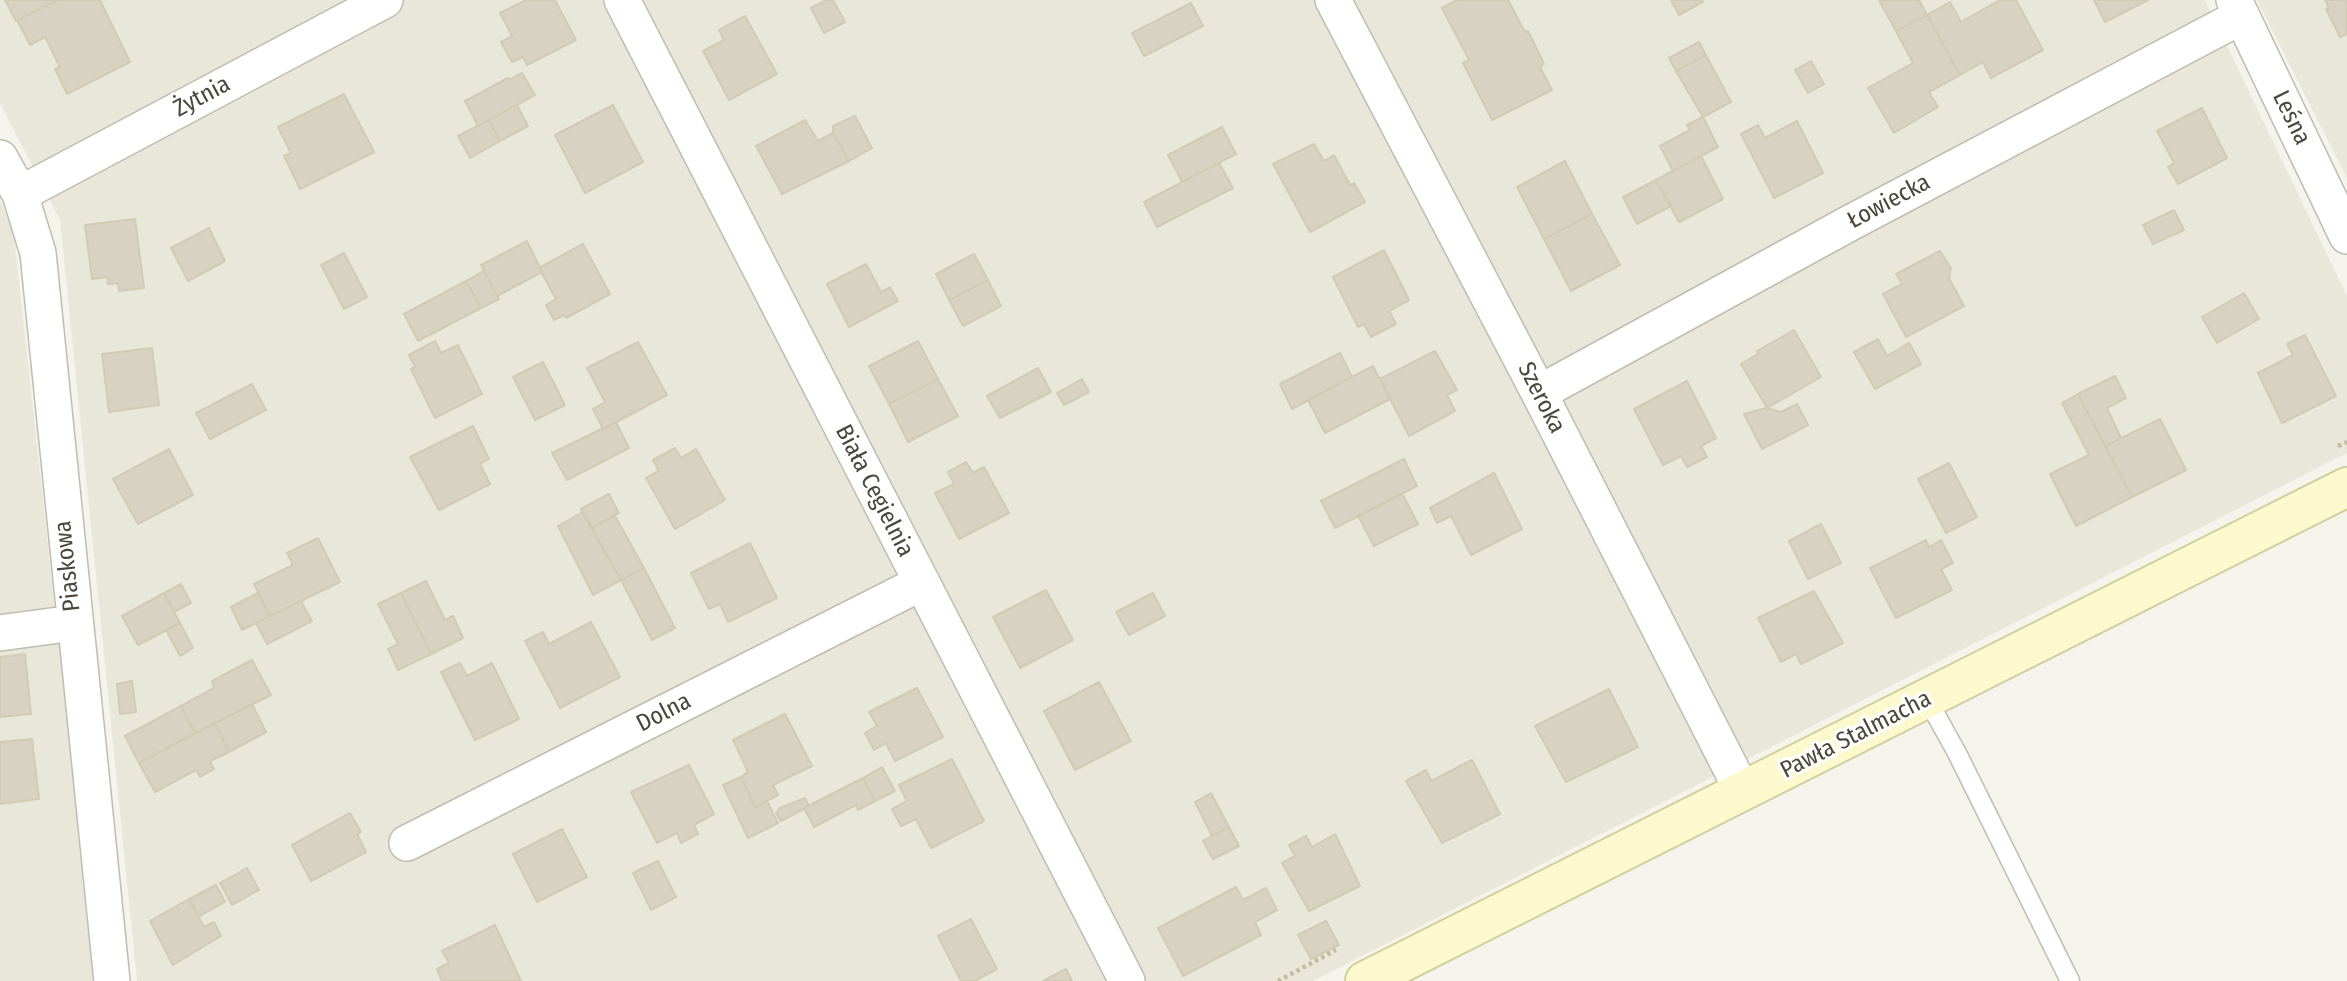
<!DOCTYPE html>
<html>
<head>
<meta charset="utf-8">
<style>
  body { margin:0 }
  canvas { display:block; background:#f5f4ec }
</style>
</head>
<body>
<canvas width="2347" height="981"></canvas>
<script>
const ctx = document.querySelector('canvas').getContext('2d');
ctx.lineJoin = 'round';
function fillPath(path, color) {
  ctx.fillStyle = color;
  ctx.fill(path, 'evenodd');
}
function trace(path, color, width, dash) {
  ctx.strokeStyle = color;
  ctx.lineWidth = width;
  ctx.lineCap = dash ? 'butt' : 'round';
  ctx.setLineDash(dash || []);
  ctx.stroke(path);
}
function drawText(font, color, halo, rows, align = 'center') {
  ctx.font = font + ' "Fira Sans Condensed",sans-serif';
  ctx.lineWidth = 6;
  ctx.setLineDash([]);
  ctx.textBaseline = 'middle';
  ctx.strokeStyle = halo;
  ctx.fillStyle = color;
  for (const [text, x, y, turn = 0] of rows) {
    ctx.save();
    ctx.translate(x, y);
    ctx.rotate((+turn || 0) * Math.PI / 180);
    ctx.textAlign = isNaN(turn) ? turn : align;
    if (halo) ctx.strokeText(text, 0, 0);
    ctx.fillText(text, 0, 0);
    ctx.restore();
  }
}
fillPath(new Path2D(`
  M0 0H2205L2347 296V453L1313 981H137L60 220 0 103Z
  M2257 0H2347V178Z
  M0 200 14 236 96 981H0Z`), '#e9e7da');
const building = new Path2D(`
  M5 0H56V1L16 21Z
  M100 0 130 62 67 94 55 69 60 67 45 37 30 45 17 20 58 0Z
  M526 0H555L576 40 527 65 523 57 512 62 501 42 512 36 500 13Z
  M826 0H833L845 22 824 33 811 8Z
  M1457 0H1508L1525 32 1528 31 1544 64 1540 67 1552 90 1492 120 1463 63 1469 60 1442 8Z
  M1671 0H1702L1703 2 1679 15Z
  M1879 0H1919L1927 15 1896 31Z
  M2000 0H2016L2043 50 1991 78 1983 62 1960 75 1927 15 1950 2 1961 22Z
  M2094 0H2148L2105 22Z
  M2325 0H2347V34L2340 37 2326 9 2329 8Z
  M1191 3 1203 26 1144 56 1132 33Z
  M1927 15 1960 75 1929 92 1938 107 1894 133 1868 88 1913 63 1896 31Z
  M745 16 777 74 729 100 703 51 724 40 719 30Z
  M1699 42 1706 55 1676 71 1669 58Z
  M1706 55 1731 102 1703 117 1676 71Z
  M1811 61 1824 84 1808 93 1795 70Z
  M522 73 535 95 478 126 465 101 508 78 509 80Z
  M344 94 374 152 300 189 284 156 291 153 278 127Z
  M517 105 528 126 500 141 489 120Z
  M613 105 643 162 585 193 555 135Z
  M2202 108 2227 158 2178 184 2168 167 2174 163 2157 131Z
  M855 116 872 148 849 161 833 133V126Z
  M1703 117 1718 147 1673 171 1660 146 1690 130 1687 125Z
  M489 120 500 141 470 158 458 136Z
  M805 120 818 141 833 133 849 161 782 194 756 146Z
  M1797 121 1823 173 1774 198 1741 134 1758 125 1765 138Z
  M1222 127 1236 154 1182 182 1168 155Z
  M1314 144 1324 161 1334 155 1350 185 1354 183 1365 202 1310 232 1273 164Z
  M1701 156 1723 199 1679 222 1656 180Z
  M1565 161 1592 214 1544 239 1517 187Z
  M1219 163 1233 188 1157 227 1144 202Z
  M1656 180 1671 206 1637 224 1623 197Z
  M2174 210 2184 230 2153 244 2143 225Z
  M1592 214 1620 265 1571 291 1544 239Z
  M135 219 144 288 119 291 118 283 108 284 107 277 92 279 85 225Z
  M209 228 225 261 188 281 171 248Z
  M527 241 542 272 497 296 481 265Z
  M583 244 610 294 566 318 564 315 554 320 546 305 556 299 539 268Z
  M1384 250 1409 300 1389 311 1396 324 1371 337 1364 324 1358 327 1333 277Z
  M1940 251 1951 268 1949 278 1964 306 1906 337 1883 294 1902 284 1896 274Z
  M344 253 367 297 344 309 321 265Z
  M974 254 988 280 949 300 936 274Z
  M866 264 881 292 890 287 898 301 849 327 827 284Z
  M484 271 499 299 481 308 466 281Z
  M988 280 1001 306 963 326 949 300Z
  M466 281 481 308 418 341 404 314Z
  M2244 293 2259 319 2217 343 2202 317Z
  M1794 330 1821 377 1767 408 1741 364 1758 354 1757 351Z
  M2305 335 2336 396 2282 423 2258 373 2293 355 2287 344Z
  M1878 339 1887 356 1909 343 1921 364 1875 389 1854 352Z
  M435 341 441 353 458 345 482 394 435 418 411 369 415 367 409 355Z
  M918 341 938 379 889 404 869 366Z
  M638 342 667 395 603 429 593 409 605 402 587 368Z
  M152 348 159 405 109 412 102 354Z
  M1435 351 1457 390 1447 395 1455 411 1409 436 1380 379Z
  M1340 353 1352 377 1292 409 1280 384Z
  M543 362 565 405 535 420 513 377Z
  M1373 366 1390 399 1325 433 1308 400Z
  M1038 368 1051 392 1000 418 987 396Z
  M2115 376 2126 398 2107 408 2121 438 2105 446 2078 394Z
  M938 379 958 416 908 442 889 404Z
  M1082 379 1089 392 1064 405 1057 393Z
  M1687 381 1716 438 1701 446 1707 457 1687 467 1681 456 1663 465 1634 409Z
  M252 384 266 410 210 439 196 413Z
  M2078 394 2132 497 2076 526 2050 474 2089 455 2062 403Z
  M1797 404 1808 425 1762 449 1744 414 1767 408 1781 412Z
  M2160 419 2186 470 2132 497 2105 446Z
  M616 422 629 448 567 480 552 453Z
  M473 426 489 459 480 464 490 484 439 510 410 457Z
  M675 448 681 458 696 449 725 500 675 529 646 478 659 471 653 460Z
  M169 449 193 495 138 524 113 479Z
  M1404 459 1417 486 1335 528 1321 501Z
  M966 462 973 473 984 467 1009 513 959 539 935 493 954 484 948 472Z
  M1949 463 1977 517 1946 533 1918 479Z
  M1494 473 1522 529 1471 555 1451 516 1437 523 1430 508Z
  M1402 493 1418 524 1374 546 1358 516Z
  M609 494 619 513 591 528 581 509Z
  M583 512 621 580 593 595 558 526Z
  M615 516 644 568 621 580 591 528Z
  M1821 524 1841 563 1808 579 1789 541Z
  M318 538 340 582 270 616 254 584 293 565 287 553Z
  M1926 540 1929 547 1941 540 1953 563 1941 569 1952 590 1896 618 1870 568Z
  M750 543 777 598 728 622 720 604 709 609 691 573Z
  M644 568 675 628 652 640 621 580Z
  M426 581 445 620 453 616 463 638 431 654 401 593Z
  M181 584 191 603 174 612 164 593Z
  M1046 590 1073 640 1020 668 993 617Z
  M1814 591 1843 643 1801 664 1796 654 1781 662 1758 618Z
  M164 593 180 623 138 645 122 616Z
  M258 593 270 616 242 630 231 607Z
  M401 593 431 654 398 670 388 649 398 644 378 604Z
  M1153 593 1165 616 1129 635 1116 612Z
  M301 601 312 621 267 644 256 623Z
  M591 622 620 677 560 708 525 641 543 632 549 644Z
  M180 623 193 648 180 656 166 630Z
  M25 654 31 714 0 717V657Z
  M252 660 271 695 195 733 181 706 214 688 212 681Z
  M460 663 467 676 492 663 519 719 475 740 441 672Z
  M132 681 136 712 120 714 117 684Z
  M1099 682 1131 741 1075 770 1044 711Z
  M917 688 943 737 895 761 886 743 874 750 865 733 877 726 869 712Z
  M1609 689 1638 747 1566 782 1535 726Z
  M252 704 266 732 229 752 215 723Z
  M181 706 195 733 139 763 125 736Z
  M785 714 812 766 773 785 778 795 755 807 741 777 748 772 733 740Z
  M215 723 229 752 210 761 214 769 200 777 196 770 155 792 139 763Z
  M32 739 39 799 0 804V742Z
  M952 759 984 821 931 848 916 819 901 826 892 809 907 801 899 785Z
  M1472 760 1500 814 1442 843 1406 781 1426 770 1431 781Z
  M689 765 714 814 694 825 698 834 681 843 677 833 657 843 631 792Z
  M882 767 895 791 875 801 863 778Z
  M741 777 755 807 767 801 778 823 748 838 723 785Z
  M863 778 875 801 858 810 856 805 814 827 804 808Z
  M1211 793 1229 827 1212 836 1195 802Z
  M805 798 809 806 781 821 776 813 780 808Z
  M350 813 361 832 357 834 366 852 311 881 292 845Z
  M1229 827 1239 846 1213 859 1203 841Z
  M562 829 587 877 537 902 513 854Z
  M1335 834 1360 886 1309 911 1282 863 1295 856 1289 845 1306 836 1312 847Z
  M658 861 676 897 651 910 633 873Z
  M247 868 259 890 232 905 220 883Z
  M216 885 225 902 198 917 189 899Z
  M1236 887 1243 900 1266 888 1277 910 1255 922 1261 935 1183 976 1158 928Z
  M189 899 204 927 214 922 221 936 173 965 150 921Z
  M971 919 997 969 975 981H961L938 936Z
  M1326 921 1339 945 1311 959 1298 935Z
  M495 925 521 981H442L437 969 449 963 442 951Z
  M1066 969 1072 981H1043Z`);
fillPath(building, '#d7d2c1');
trace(building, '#d1cbb4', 2);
const lane = new Path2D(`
  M1927 699 1957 753 2070 981`);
const street = new Path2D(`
  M622 0 1127 981
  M1333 0 1539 393 1743 792
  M2234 0 2347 236
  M0 158 20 194 38 253 112 981
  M20 194 385 0
  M1539 393 1850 223 2242 16
  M0 633 74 623
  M407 843 921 583`);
const secondary = new Path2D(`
  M1365 981 2347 487`);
trace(lane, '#c1bdae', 21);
trace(street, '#c1bdae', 38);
trace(secondary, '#d3ce9d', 42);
trace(new Path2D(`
  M2338 446 2347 442
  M1278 981 1336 950`), '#c2bca0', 4.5, [3.5, 3.5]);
trace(lane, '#fff', 18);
trace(street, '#fff', 35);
trace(secondary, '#fdf9ce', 38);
drawText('24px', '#4a4639', '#fff', [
  ["Żytnia",202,97,-28],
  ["Leśna",2291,118,64],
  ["Łowiecka",1889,202,-28],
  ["Szeroka",1541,398,63],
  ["Biała Cegielnia",874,491,63],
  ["Piaskowa",68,566,-96],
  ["Dolna",664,713,-27],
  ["Pawła Stalmacha",1856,735,-27]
]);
</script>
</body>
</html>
